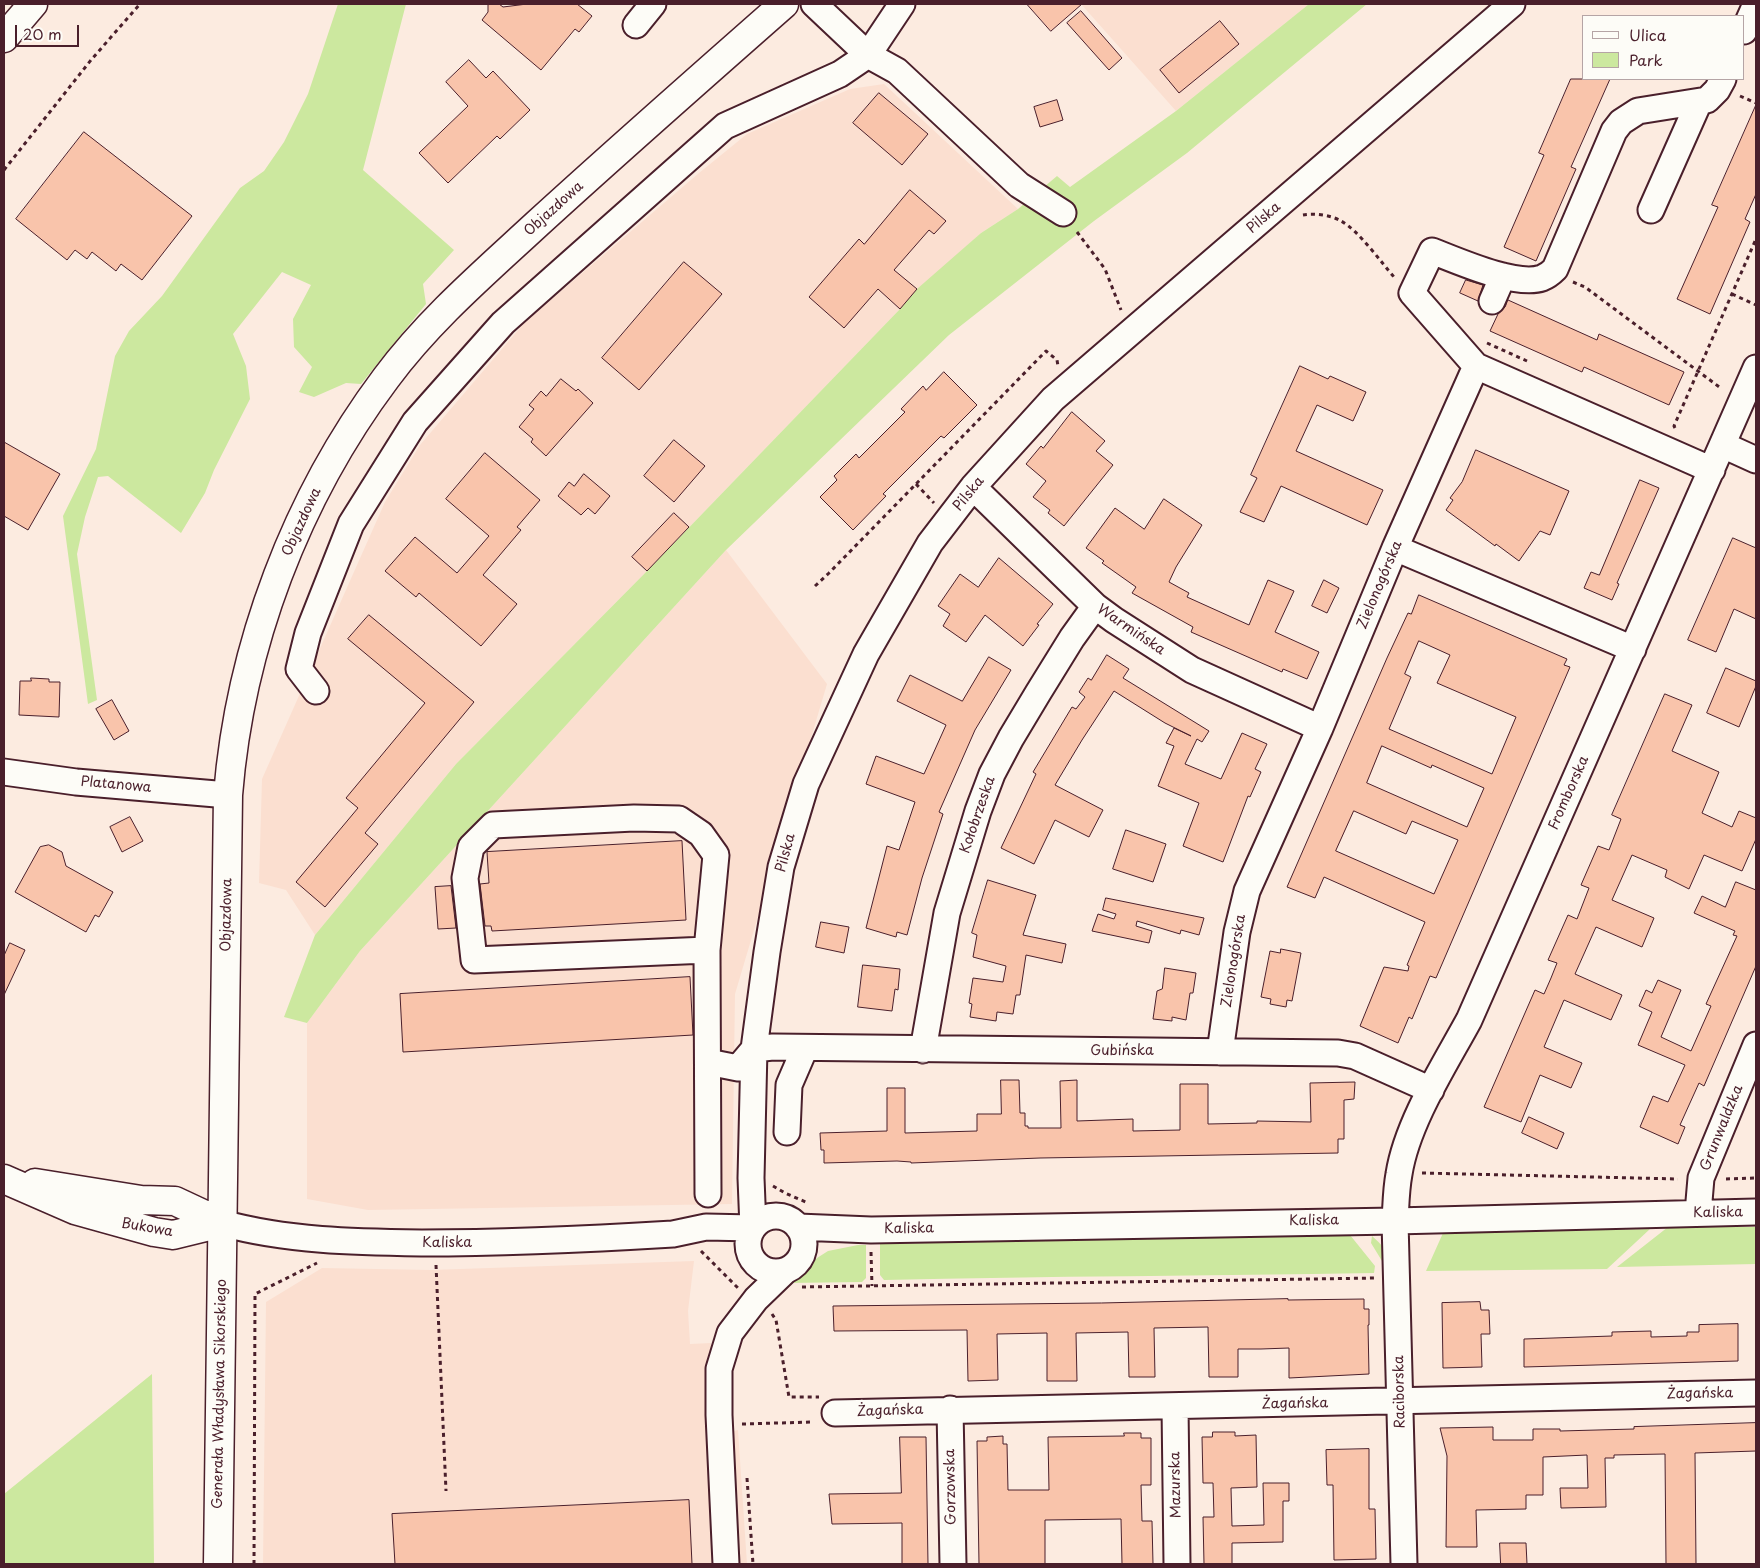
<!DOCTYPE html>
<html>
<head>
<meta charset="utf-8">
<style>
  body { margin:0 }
  #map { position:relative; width:1760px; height:1568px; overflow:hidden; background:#fcebe0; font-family:"Playpen Sans",sans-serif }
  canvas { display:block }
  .frame { position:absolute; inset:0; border:5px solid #4a1f2b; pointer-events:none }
  .legend { position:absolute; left:1582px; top:15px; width:162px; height:65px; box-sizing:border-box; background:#fdfcf7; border:1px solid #b5a4a5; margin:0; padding:6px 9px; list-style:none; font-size:15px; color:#4a1f2b }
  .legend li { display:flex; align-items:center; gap:10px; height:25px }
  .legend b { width:25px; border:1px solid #b5a4a5 }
  .scale { position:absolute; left:15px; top:25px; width:64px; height:22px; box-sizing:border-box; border:2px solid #4a1f2b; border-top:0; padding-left:6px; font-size:15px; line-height:18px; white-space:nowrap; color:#4a1f2b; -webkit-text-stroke:4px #fdfcf7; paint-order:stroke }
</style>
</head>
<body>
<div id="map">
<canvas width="1760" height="1568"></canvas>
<div class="frame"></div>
<ul class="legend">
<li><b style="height:6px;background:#fdfcf7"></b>Ulica</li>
<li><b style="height:14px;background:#cce89f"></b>Park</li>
</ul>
<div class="scale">20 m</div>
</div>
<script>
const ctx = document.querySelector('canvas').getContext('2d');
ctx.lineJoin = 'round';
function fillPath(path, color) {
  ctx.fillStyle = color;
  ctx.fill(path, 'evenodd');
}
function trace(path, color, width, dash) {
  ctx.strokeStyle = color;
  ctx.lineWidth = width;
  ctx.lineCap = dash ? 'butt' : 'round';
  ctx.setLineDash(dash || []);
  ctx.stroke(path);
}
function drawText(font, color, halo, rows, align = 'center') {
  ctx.font = font + ' "Playpen Sans",sans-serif';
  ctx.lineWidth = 4.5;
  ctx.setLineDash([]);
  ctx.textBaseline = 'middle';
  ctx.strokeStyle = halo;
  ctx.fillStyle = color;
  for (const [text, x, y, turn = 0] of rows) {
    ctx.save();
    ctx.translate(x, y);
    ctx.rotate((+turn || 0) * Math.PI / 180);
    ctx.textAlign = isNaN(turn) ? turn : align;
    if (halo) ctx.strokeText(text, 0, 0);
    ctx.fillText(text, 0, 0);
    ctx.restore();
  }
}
fillPath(new Path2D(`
  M1081 4H1309L1176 111Z
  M884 84 1018 209 981 233 900 309 647 571 456 764 315 935 286 890 259 883 262 779 385 502 420 445 525 322 699 173 747 134 850 89Z
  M726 550 827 684 735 994 732 1204 368 1210 307 1199V1023L360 951Z
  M694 1261 688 1311 690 1344 711 1343 716 1435 738 1430 747 1564H263L266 1302 322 1268 431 1270Z`), '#fbdfd0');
fillPath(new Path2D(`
  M338 4H406L363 170 454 250 423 284 426 304 361 384 346 383 314 397 299 392 312 367 294 347 293 319 311 285 282 272 233 334 246 366 250 399 214 470 205 493 181 533 108 476 98 477 85 517 77 554 97 700 88 704 63 516 96 449 115 356 129 331 162 296 240 188 264 171 284 142 308 94Z
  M1309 4H1367L1187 153 1094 221 949 335 726 550 360 951 307 1023 284 1017 315 935 456 764 647 571 900 309 917 289 981 233 1018 209 1057 176 1070 187 1176 111Z
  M1668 1227H1756V1264L1617 1267Z
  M1650 1229 1607 1269 1426 1271 1443 1233Z
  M1350 1235 1375 1266 1374 1273C1211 1276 1047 1276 884 1280L880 1275V1244Z
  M1372 1236C1386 1248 1386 1251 1386 1269H1383L1382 1261 1371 1243Z
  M858 1245H866V1278L862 1282 786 1283 801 1274 817 1258 828 1251Z
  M152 1374 154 1564H4V1494Z`), '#cce89f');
const building = new Path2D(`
  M499 4 503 7 527 4H577L592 16 579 32 575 29 541 70 482 20 488 12V5Z
  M1027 4H1082L1051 31Z
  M1081 11 1122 58 1109 70 1067 23Z
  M1220 21 1239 44 1179 93 1160 70Z
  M469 60 486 78 493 71 530 110 500 139 497 136 448 183 419 153 468 106 446 82Z
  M1571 79H1610L1571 167 1576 169 1536 261 1504 247 1544 155 1539 153Z
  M879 93 928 134 902 165 853 123Z
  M1057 100 1063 120 1040 127 1034 107Z
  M1756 105V194L1745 219 1750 222 1710 314 1677 299 1718 207 1712 205Z
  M84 132 192 216 142 280 121 264 116 271 92 252 87 259 75 250 67 260 16 219Z
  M910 190 946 221 934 234 929 230 894 270 917 289 900 309 878 289 844 328 809 297 859 239 864 244Z
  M684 262 722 294 639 390 602 358Z
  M1466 280 1483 285 1478 301 1460 293Z
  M1508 300 1597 340 1599 334 1684 372 1669 405 1584 367 1582 372 1490 331 1498 314 1505 307Z
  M1300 366 1328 379 1330 376 1366 392 1353 421 1317 405 1296 451 1383 490 1367 525 1281 486 1264 522 1240 512 1257 478 1251 475Z
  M944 372 977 405 944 438 941 436 883 494 886 496 853 530 820 497 837 480 834 476 856 454 859 458 905 412 901 409 923 386 926 390Z
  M561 379 576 391 578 389 593 403 546 456 531 442 533 439 519 427 534 409 529 405 541 391 546 396Z
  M1072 412 1105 441 1096 451 1113 465 1064 526 1048 513 1050 510 1033 497 1046 481 1026 464 1041 446 1043 448Z
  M674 440 705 466 674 502 644 476Z
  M4 442 60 474 28 530 4 516Z
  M1476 450 1569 491 1550 535 1540 531 1519 561 1496 544 1495 546 1446 510 1453 500 1450 498 1462 482Z
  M485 453 540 500 517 527 521 530 483 575 517 604 481 646 419 593 416 597 385 571 415 537 457 573 489 536 446 499Z
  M584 474 610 496 595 514 588 508 581 515 558 496 569 482 574 486Z
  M1640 480 1659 488 1617 583 1619 584 1612 600 1584 588 1591 572 1599 575Z
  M1164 499 1202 525 1176 567 1169 582 1189 593 1187 597 1249 625 1268 580 1294 591 1275 632 1319 652 1307 679 1283 669 1282 672 1191 632 1193 627 1132 593 1136 587 1102 563 1104 561 1086 548 1115 508 1144 529Z
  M674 513 689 527 647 571 632 557Z
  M1733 538 1756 548V619L1734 609 1716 652 1688 640Z
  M999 558 1053 604 1037 624 1039 625 1023 646 985 615 966 642 943 626 950 614 938 606 960 574 978 587Z
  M1324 580 1339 588 1327 613 1312 606Z
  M1419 595 1567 659 1564 665 1570 667 1436 978 1430 976 1412 1019 1409 1017 1398 1043 1360 1026 1384 967 1408 971 1409 966 1407 965 1425 922 1324 877 1315 898 1287 887 1387 658 1408 613 1411 614ZM1419 641 1450 655 1437 683 1516 717 1492 774 1389 729 1411 677 1405 674ZM1382 746 1431 768 1432 765 1484 788 1467 827 1367 783ZM1354 811 1406 834 1412 821 1458 840 1434 894 1336 851Z
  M369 615 474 702 365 833 378 844 325 907 296 882 358 808 346 798 425 703 348 639Z
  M1107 655 1129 669 1123 678 1209 731 1202 742 1197 739 1185 764 1221 779 1242 733 1267 744 1255 769 1261 772 1250 797 1248 796 1223 862 1183 846 1199 803 1158 786 1174 746 1166 743 1174 728 1191 736 1165 723 1114 691 1082 740 1055 785 1103 810 1089 837 1055 820 1034 864 1001 848 1036 774 1033 772 1072 707 1076 709 1085 697 1079 692 1088 678 1091 680Z
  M989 657 1011 670 975 730 939 812 943 814 922 878 907 935 897 932 896 937 866 928 887 846 899 850 915 802 866 784 876 756 924 774 946 725 897 701 910 675 962 701Z
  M1726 668 1756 681V686L1739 727 1707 713Z
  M31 678 49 679V682H60L59 717 19 715 20 681H31Z
  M1665 694 1692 705 1672 751 1719 772 1702 813 1732 827 1739 811 1756 818V839L1742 871 1704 855 1689 889 1665 877 1667 870 1632 855 1612 900 1654 918 1642 947 1596 927 1575 974 1622 995 1611 1020 1564 1000 1544 1047 1582 1063 1571 1088 1540 1075 1521 1122 1484 1107 1535 990 1544 994 1551 978 1557 963 1548 960 1568 915 1577 919 1589 888 1581 885 1598 846 1609 850 1621 819 1612 815Z
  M112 700 129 731 114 740 96 709Z
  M130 817 143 841 122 852 110 827Z
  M1126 830 1166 844 1153 882 1113 869Z
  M682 841 686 920 492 931 491 926H485L480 884 489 883 487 852Z
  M49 845 62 852 66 866 113 892 99 917 95 915 86 932 15 892 40 847Z
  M988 880 1036 895 1023 935 1066 944 1062 963 1026 955 1020 995H1016L1013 1014 997 1012 996 1021 970 1017 972 1004 969 1003 973 978 1003 982 1006 966 973 957 977 935 972 933Z
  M1736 882 1756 890V966L1704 1086 1699 1083 1680 1125 1685 1127 1678 1144 1640 1127 1653 1096 1668 1102 1685 1065 1638 1045 1652 1012 1639 1006 1646 990 1652 993 1658 980 1681 990 1661 1037 1691 1051 1711 1006 1706 1004 1737 936 1733 935 1735 931 1694 913 1702 896 1725 907Z
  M451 886 456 928 438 929 435 887Z
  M1106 898 1121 901 1204 918 1199 935 1181 930 1180 934 1137 921 1136 926 1152 931 1149 943 1092 931 1098 914 1114 919 1116 914 1103 910Z
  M821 922 849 927 844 953 816 947Z
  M10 943 25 950 4 995V956Z
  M1281 949 1301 953 1292 1001 1287 1000 1286 1007 1270 1004 1271 999 1261 997 1270 951 1280 953Z
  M863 965 900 969 898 990 895 989 892 1011 858 1007Z
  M1165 968 1196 973 1193 993H1190L1186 1020 1172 1017V1021L1153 1019 1157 991 1162 989Z
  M690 977 693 1035 403 1052 400 994Z
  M1001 1080H1019L1020 1113H1025V1126H1028V1128H1061L1060 1081 1077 1080V1121L1133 1119V1131L1180 1130V1084H1208V1124L1257 1123V1121L1311 1122 1310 1083 1355 1082 1354 1099 1344 1100V1139H1338V1153L1040 1158 911 1163V1162L897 1161 824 1163V1150H821L820 1133 887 1131V1088H905V1133L977 1131V1114H1001Z
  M1529 1117 1564 1133 1557 1149 1522 1133Z
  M1288 1299V1300L1364 1299V1309H1369V1325H1368L1369 1374 1289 1378V1348L1261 1349H1238V1377H1209L1208 1327 1154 1328 1155 1377H1129L1128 1332 1076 1333 1077 1381H1047V1333L997 1334 998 1380 968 1381 967 1330 834 1331 833 1306 1101 1303Z
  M1480 1302 1481 1310H1489L1490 1334H1481L1482 1367 1443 1368 1442 1303Z
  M1738 1324V1361L1524 1367V1339L1612 1336V1332L1651 1331V1337L1687 1336V1332H1699V1325Z
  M1756 1423V1451L1695 1453 1696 1564H1666L1665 1454 1614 1455V1458H1605L1606 1507 1561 1508 1560 1488H1588L1587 1455 1543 1457V1495H1526V1509L1476 1510 1477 1547H1446L1447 1456 1440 1428 1493 1427V1440H1533V1429H1560V1431L1634 1429V1427Z
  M1213 1432H1235V1436L1256 1435 1257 1487 1231 1488 1232 1526 1264 1525 1263 1483H1289V1501H1283V1542L1232 1543V1564H1204L1203 1517H1214L1213 1483H1203L1202 1437H1212Z
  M1124 1433H1141V1438H1151V1485H1141L1142 1521H1152L1153 1564H1122L1121 1519 1045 1520V1564H979L977 1441H987V1437L1003 1436V1444H1007L1008 1490H1049L1048 1437 1124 1436Z
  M900 1437H926L928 1564H902V1523L832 1524 829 1494 901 1493Z
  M1369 1449V1509H1375L1376 1559 1334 1560 1333 1485H1327L1326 1450Z
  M689 1500 692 1564H395L392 1514Z
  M1500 1543H1526L1527 1564H1501Z`);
fillPath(building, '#f9c4ab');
trace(building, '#4a1f2b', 1);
const minor = new Path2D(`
  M814 4 868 55 902 4
  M636 25 653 4
  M1744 31 1756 4
  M1651 210 1699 102
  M1492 301 1503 276
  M1723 445 1756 460
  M1712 470 1476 366 1412 293 1432 251C1458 261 1516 287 1542 278 1547 276 1551 273 1555 269L1614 131 1621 122 1638 111 1707 100 1717 90 1723 79
  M973 487 1095 606 1114 620 1192 670 1320 728
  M1395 548 1633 649
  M316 691 299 669 308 633 351 524 415 422 503 323 725 126 840 74 868 55 897 71 1019 185 1063 213
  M4 772 76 782 228 795
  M707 950 474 960 465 878 471 847 493 825 634 818 679 819 701 834 716 855 707 950 708 1194
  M923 1050 947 913 978 811 992 774 1011 738 1038 693 1072 638 1095 606
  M1220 1052 1237 932 1247 891 1320 728 1395 548 1476 366
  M708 1062 738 1068 754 1049 773 1047 1338 1053 1355 1056 1431 1090
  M787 1132 789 1085 805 1048
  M1698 1213 1701 1178 1756 1045
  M748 1244a28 28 0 1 1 56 0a28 28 0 1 1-56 0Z
  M222 1223C287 1241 356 1242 422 1243 506 1243 590 1239 673 1234L706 1227 753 1228
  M798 1227 871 1230 1395 1221 1756 1212
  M753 1228 751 1178 754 1049 767 952 781 867 806 784 866 654 930 543 973 487 1053 399 1512 4
  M1175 1406 1177 1564
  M950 1409 953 1564
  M835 1413 1756 1393
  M726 1564 719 1415V1369L730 1333 756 1299 785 1271
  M1404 1564 1395 1221C1396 1205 1396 1190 1399 1174 1407 1123 1444 1066 1469 1020L1756 368`);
const major = new Path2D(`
  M4 1179 75 1210 154 1232 173 1235 222 1223
  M35 1183 141 1200 175 1201 222 1223
  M218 1564 228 795C240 646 296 498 386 378 429 320 484 273 537 224 618 150 701 77 784 4`);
const highway = new Path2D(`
  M4 38 33 4`);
trace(minor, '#4a1f2b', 29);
trace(major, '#4a1f2b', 31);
trace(highway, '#4a1f2b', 31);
trace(new Path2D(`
  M1740 96 1756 103
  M4 170 91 60 140 4
  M1303 215C1315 213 1331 215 1341 221 1357 229 1382 263 1394 277
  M1077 232 1105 269 1121 310
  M1573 282 1585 287 1722 389
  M1732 294 1756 305
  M1487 343 1527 361
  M1675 428 1674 426 1756 239
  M916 484 934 503
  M815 586 829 573 1046 351 1057 360 1058 366
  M1422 1173 1678 1179
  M1726 1179 1756 1178
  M773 1186 785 1193 808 1203
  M701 1251 738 1288
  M871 1252 872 1286
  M436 1265 446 1491
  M802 1287 1374 1278
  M772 1314 776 1320 789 1397H819
  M742 1424 814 1422
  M747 1478 753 1564
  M254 1564 255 1294 317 1263`), '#4a1f2b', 3, [4, 4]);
trace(minor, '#fdfcf7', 25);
trace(major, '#fdfcf7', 28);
trace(highway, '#fdfcf7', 28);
drawText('14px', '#4a1f2b', '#fdfcf7', [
  ["Objazdowa",554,209,-42],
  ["Pilska",1264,218,-41],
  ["Pilska",969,494,-51],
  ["Objazdowa",302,522,-65],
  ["Zielonogórska",1380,585,-67],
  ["Warmińska",1131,630,34],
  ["Platanowa",116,785,5],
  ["Fromborska",1569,793,-66],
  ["Kołobrzeska",978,815,-71],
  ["Pilska",786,853,-75],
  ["Objazdowa",227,915,-89],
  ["Zielonogórska",1234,961,-81],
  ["Gubińska",1122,1051],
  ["Grunwaldzka",1722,1128,-68],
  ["Kaliska",1718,1213,-1],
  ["Kaliska",1314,1221,-1],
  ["Bukowa",147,1228,10],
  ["Kaliska",909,1229,-1],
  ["Kaliska",447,1243],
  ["Raciborska",1400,1392,-91],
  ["Generała Władysława Sikorskiego",220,1394,-89],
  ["Żagańska",1700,1394,-1],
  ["Żagańska",1295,1404,-1],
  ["Żagańska",890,1411,-2],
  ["Mazurska",1176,1485,-91],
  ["Gorzowska",951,1487,-91]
]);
</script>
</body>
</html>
